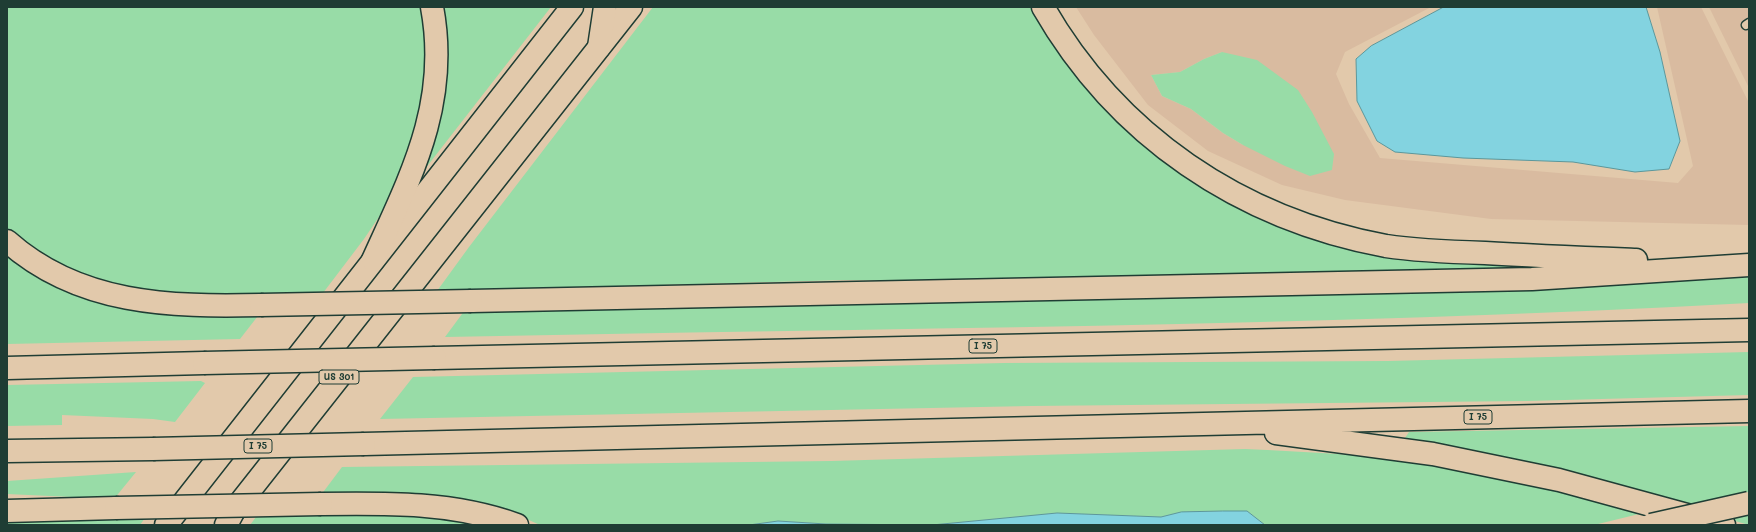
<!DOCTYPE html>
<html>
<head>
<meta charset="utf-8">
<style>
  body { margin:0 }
  #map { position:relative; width:1756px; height:532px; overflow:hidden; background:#e2c9ab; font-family:Mali,sans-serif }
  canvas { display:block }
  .frame { position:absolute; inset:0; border:8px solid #1f3d34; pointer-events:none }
</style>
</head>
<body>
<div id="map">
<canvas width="1756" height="532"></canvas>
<div class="frame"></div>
</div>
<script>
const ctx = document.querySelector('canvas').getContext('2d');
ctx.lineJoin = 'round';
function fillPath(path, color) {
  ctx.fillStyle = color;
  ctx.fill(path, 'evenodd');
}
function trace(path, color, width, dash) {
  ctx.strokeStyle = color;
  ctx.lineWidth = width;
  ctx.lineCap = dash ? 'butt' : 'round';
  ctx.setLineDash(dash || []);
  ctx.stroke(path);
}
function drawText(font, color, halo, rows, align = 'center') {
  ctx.font = font + ' Mali,sans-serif';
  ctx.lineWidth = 3.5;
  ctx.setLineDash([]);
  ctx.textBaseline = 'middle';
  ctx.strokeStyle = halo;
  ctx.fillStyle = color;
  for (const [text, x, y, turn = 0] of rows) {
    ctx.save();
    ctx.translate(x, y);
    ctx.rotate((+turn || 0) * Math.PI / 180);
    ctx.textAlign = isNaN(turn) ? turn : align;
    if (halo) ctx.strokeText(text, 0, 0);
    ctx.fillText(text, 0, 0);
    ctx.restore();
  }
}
fillPath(new Path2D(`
  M1076 7H1431L1345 52 1336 74 1349 104 1380 158 1678 183 1693 166 1657 7H1701L1749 103V225L1491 219 1345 200 1282 185 1208 151 1148 105 1094 35ZM1222 52 1243 145 1223 133 1191 109 1162 96 1151 75 1180 72 1204 59Z
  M1709 7H1749V88Z`), '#d9bba0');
fillPath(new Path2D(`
  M7 7H425L429 38 423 116 387 205 364 239 323 293C244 294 160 302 84 275 56 265 30 247 7 228Z
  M438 7H551L425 169H423Z
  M653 7H1036L1068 56 1266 215 1587 271 943 281 846 280 437 291 469 247Z
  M1222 52 1257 60 1298 90 1312 112 1334 154 1332 170 1310 176 1285 166 1243 145 1223 133 1191 109 1162 96 1151 75 1180 72 1204 59Z
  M7 255 32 272 261 312 240 339 7 344Z
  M1749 274V303C1315 327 880 328 445 337L465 310Z
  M1749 352V395L1528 401 1031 406 380 419 413 377 1004 363 1388 361Z
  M201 381 205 383 175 422 153 419 62 415V425L7 426V385Z
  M1749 426V525L1551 468 1471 450 1411 441 1405 438 1409 432Z
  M1245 449C1305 452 1365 454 1424 463 1497 474 1568 493 1639 514L1594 525H1265L1247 511 1181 512 1161 517 1057 513 932 525 826 524 778 521 749 525H540C469 490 398 493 321 495L342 467 831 461Z
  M136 472 114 499 7 494V481Z
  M259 513 435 517 480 525H250Z
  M147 515 140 525H7V521Z`), '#98dca7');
const water = new Path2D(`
  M1444 7H1646L1660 52 1680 141 1669 169 1635 172 1573 162 1463 158 1395 152 1377 141 1357 101 1356 59 1371 46Z
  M1223 511H1247L1265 525H749L778 521 826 524 932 525 1057 513 1161 517 1181 512Z`);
fillPath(water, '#83d3e0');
trace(water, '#5b979b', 1);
const service = new Path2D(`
  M1746 25 1749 23`);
const primary = new Path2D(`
  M228 518 631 7
  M166 525 572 7`);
const motorway = new Path2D(`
  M1043 7C1117 136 1240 219 1386 246 1419 251 1452 252 1485 253 1535 256 1586 258 1636 260
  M599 47 605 7
  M7 241C79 305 170 307 261 305
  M373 260C411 176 450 103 432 7
  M471 301 1532 279 1749 265
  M435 358 1749 330
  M7 368 204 363
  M1276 433 1433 454 1559 480 1724 525
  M364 444 1749 411
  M7 451 153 449
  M321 504C388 503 454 502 517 525
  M7 511 116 508
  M226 525 233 512`);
trace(service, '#1f3d34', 11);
trace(primary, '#1f3d34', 25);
trace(motorway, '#1f3d34', 25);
trace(service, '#e2c9ab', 8);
trace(primary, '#e2c9ab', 22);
trace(motorway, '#e2c9ab', 22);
const motorwayBridge = new Path2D(`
  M261 305 471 301
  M204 363 435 358
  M153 449 364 444
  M116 508 321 504
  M1651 525 1749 503`);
trace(motorwayBridge, '#1f3d34', 25, []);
trace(motorwayBridge, '#e2c9ab', 22);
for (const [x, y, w] of [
  [983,346,28],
  [339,377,40],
  [1478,417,28],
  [258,446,28]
]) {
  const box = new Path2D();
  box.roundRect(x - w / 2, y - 7, w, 14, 3);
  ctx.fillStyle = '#e2c9ab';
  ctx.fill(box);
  trace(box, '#1f3d34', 1);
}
drawText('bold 9px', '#1f3d34', null, [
  ["I 75",983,346],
  ["US 301",339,377],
  ["I 75",1478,417],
  ["I 75",258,446]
]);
</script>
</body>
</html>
